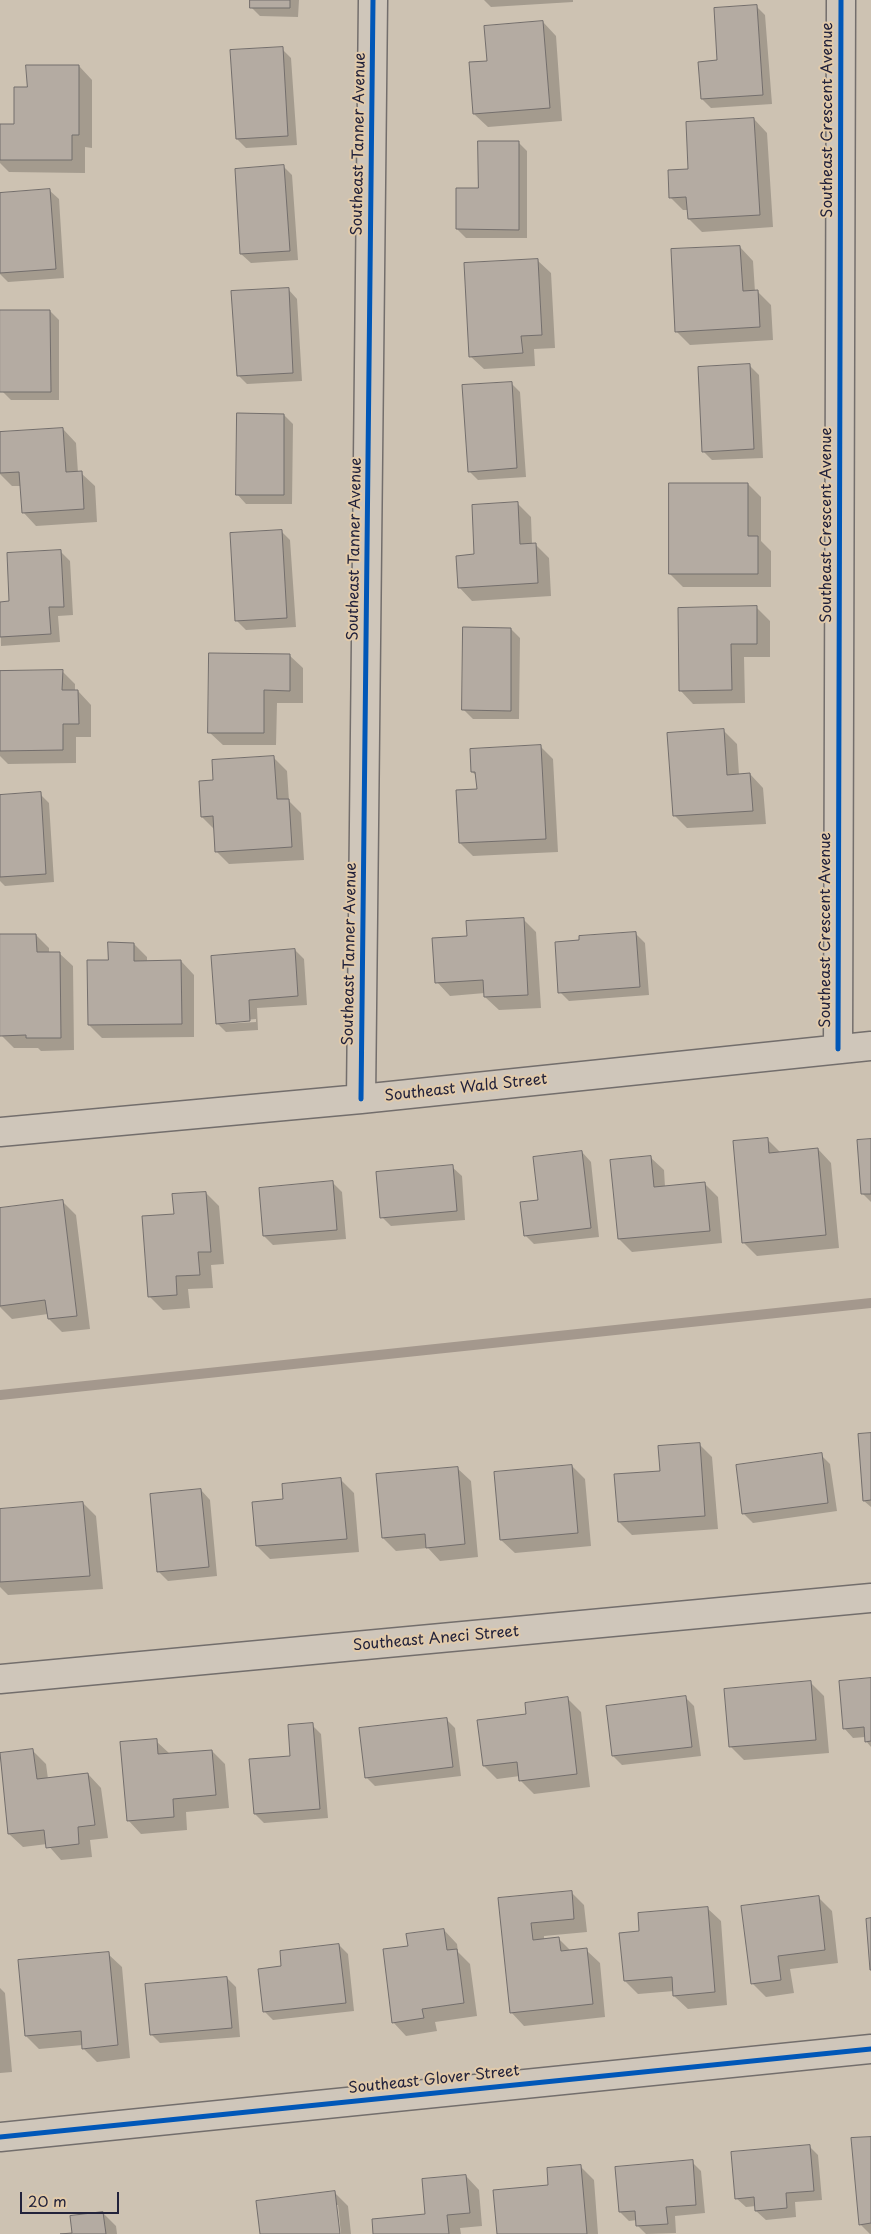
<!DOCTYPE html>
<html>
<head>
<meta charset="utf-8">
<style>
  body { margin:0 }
  #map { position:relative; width:871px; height:2234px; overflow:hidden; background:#cdc2b2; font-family:"Playpen Sans",sans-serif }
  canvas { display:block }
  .scale { position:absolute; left:20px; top:2192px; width:99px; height:22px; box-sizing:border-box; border:2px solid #22223b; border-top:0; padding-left:6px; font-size:15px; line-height:18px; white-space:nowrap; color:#22223b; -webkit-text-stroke:4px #e1caaa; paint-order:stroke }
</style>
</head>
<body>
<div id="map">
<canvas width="871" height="2234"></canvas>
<div class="scale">20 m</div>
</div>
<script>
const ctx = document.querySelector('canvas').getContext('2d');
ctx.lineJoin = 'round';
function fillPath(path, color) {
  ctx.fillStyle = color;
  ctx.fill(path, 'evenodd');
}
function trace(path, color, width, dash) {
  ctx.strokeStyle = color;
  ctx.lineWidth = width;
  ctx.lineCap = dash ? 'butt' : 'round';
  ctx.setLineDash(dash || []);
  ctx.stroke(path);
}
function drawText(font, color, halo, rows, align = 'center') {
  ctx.font = font + ' "Playpen Sans",sans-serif';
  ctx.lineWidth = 4;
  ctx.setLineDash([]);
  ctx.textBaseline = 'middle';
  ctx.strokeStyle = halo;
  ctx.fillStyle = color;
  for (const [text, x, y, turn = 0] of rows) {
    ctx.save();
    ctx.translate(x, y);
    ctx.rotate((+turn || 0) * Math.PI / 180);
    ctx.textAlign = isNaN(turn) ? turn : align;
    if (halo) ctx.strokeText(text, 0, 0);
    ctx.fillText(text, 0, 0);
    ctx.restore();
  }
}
fillPath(new Path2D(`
  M251 0H299L298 17 260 16 251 7Z
  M484 0H573V2L491 7Z
  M756 6 765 15 772 104 711 108 702 99 719 61Z
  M543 22 556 36 562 121 488 127 474 114 489 62Z
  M282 49 291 58 297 145 246 148 237 139Z
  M79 66 92 80V148L85 147V173L9 172 0 163V125H15L28 89Z
  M754 119 767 133 773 227 702 232 689 219 688 210H683L670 197 690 170Z
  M518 142 527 151V238H466L457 229 479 189Z
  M283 166 292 175 298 260 251 263 241 254 236 170Z
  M49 190 59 199 64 278 8 282 0 274V194Z
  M740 247 753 261 755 292H758L771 305 773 340 690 345 676 331Z
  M537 260 551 273 555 348 534 349 535 366 484 369 470 356Z
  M288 289 297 299 302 381 247 384 238 375Z
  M50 311 59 320V400H11L2 391Z
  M750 366 759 375 763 458 712 460 703 451Z
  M511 383 520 392 526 477 478 480 469 471Z
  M284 415 293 424 292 504H246L237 494Z
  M63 429 76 443 78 473H81L95 486 97 522 36 526 23 512 21 486H12L0 474V433Z
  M748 484 761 497V541L771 551V587H683L670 574Z
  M517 503 531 517 532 544H535L549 558 551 596 472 601 459 587 476 555Z
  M281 531 290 540 296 627 246 630 237 621Z
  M60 551 70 561 73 615 58 616 60 642 1 646 0 603 10 602Z
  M756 607 770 621V657H744L745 703 693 704 680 690Z
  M511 629 520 638 519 719H473L464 710Z
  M289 655 303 668V703H277L276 745H223L209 732Z
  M62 671 75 684V691H78L91 705V737H76V763L8 764 0 756V672Z
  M724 731 737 744 739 775 750 774 763 788 766 824 687 828 674 815Z
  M540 746 553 759 558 852 473 856 460 843 478 790 477 776 472 772Z
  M274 758 287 771 289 801 301 813 304 860 229 864 216 851 214 829 202 817 214 781Z
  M40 794 49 803 54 882 5 886 0 881V796Z
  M523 919 536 932 541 1008 499 1010 485 997V993L450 996 437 982 469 937Z
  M636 934 645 943 649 995 569 1001 560 992Z
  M36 935 49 948V953H59L73 966 74 1050 41 1051 38 1048H14L1 1035Z
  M134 944 147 957V962L181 961 194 975V1037L102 1038 89 1025 109 961Z
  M295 950 304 959 307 1005 257 1008 258 1030 226 1032 217 1023ZM256 1019V1022L223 1024V1022Z
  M767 1139 781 1153 818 1149 831 1163 839 1248 757 1256 744 1243Z
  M871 1140V1202L863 1194Z
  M582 1152 591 1162 599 1237 534 1244 525 1235 539 1201Z
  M650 1157 664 1170 665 1187 705 1184 718 1197 722 1243 632 1252 619 1239Z
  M452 1167 462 1176 465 1220 391 1226 382 1217Z
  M333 1183 342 1192 346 1239 273 1245 264 1236Z
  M206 1193 219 1206 224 1264 211 1265 213 1288 188 1289 190 1308 163 1310 149 1296 175 1215Z
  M63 1202 76 1215 90 1329 62 1332 49 1319 48 1314 12 1319 0 1307V1209Z
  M871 1434V1507L864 1501Z
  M699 1444 712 1457 718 1529 632 1535 619 1522 661 1472Z
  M821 1455 830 1464 837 1511 753 1523 744 1514Z
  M572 1466 585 1479 591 1546 515 1553 501 1540Z
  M457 1468 471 1481 478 1557 440 1561 428 1548 396 1551 383 1538Z
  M341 1480 354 1493 359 1552 270 1559 257 1546 285 1500Z
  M201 1490 210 1500 217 1576 168 1581 159 1572Z
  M83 1503 96 1516 103 1589 8 1595 0 1587V1510Z
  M871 1680V1747L866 1741 865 1737 853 1738 844 1728Z
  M811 1683 824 1696 829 1753 744 1760 731 1747Z
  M685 1697 694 1706 701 1756 622 1765 613 1756Z
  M568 1699 581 1712 590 1787 534 1794 521 1781 520 1776 497 1779 484 1766 527 1715Z
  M446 1719 455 1728 461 1776 375 1786 366 1777Z
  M312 1725 321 1734 328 1818 264 1823 255 1814Z
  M156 1741 170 1754 212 1751 225 1764 229 1808 186 1812 187 1830 141 1834 128 1820Z
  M33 1751 46 1764 48 1779 88 1774 101 1788 108 1838 90 1840 92 1857 61 1860 47 1844 23 1847 9 1834 0 1754Z
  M571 1892 584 1905 587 1932 544 1936V1940L559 1939 571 1951 586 1950 600 1963 605 2017 524 2026 511 2012 499 1899Z
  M818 1897 832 1911 838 1963 790 1969 794 1993 766 1997 752 1983Z
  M707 1908 721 1921 727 2005 688 2009 674 1996V1991L638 1994 625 1981 640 1932Z
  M444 1930 457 1944 458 1952 470 1964 477 2016 435 2022 437 2031 406 2036 393 2022 409 1947Z
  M339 1945 348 1954 354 2011 273 2020 264 2011 283 1967Z
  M108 1954 122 1967 130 2058 97 2062 83 2048V2045L39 2049 26 2036Z
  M227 1978 236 1987 240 2037 160 2043 151 2034Z
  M0 1988 5 1993 12 2072 0 2073Z
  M871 2138V2234H870L860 2224Z
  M809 2146 818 2155 822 2200 795 2202 796 2217 766 2220 756 2211V2206L746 2207 736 2198Z
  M692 2162 701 2171 705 2213 675 2216 676 2233 646 2234 638 2226 637 2220 629 2221 620 2212Z
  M581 2167 594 2180 598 2234H498L549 2186Z
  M466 2176 479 2190 482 2226 460 2228 461 2234H375L427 2215Z
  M335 2193 348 2206 351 2234H341L338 2205H335L339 2234H261Z
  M103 2213 116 2226 117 2234H71Z`), '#0003');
trace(new Path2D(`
  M0 1395 871 1303`), '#a4988d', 10);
const building = new Path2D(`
  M250 0H290V8H250Z
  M757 5 763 95 701 99 698 62 717 60 714 8Z
  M543 21 550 108 473 114 469 62 487 61 484 26Z
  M283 47 288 136 236 139 230 50Z
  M26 65H79V135H72V160H0V124H14V87H27Z
  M754 118 760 215 688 219 686 197 669 198 668 170 688 169 686 122Z
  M478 141H519V230L456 229V188H478Z
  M284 165 290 251 240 254 235 169Z
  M50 189 56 269 0 273V193Z
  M740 246 743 291 758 290 760 327 675 332 671 249Z
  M538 259 542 335 521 336 523 353 469 357 464 263Z
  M289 288 293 373 237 376 231 291Z
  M0 310H50L51 392H0Z
  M750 364 754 449 702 452 698 367Z
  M512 382 517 468 468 472 462 385Z
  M237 413 284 414V495H236Z
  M63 428 66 472 82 471 84 509 22 513 19 472 0 473V432Z
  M669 483H748V536H758V574H669Z
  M518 502 520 544 536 543 538 583 458 588 456 556 474 554 472 505Z
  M282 530 287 618 235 621 230 533Z
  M61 550 64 607H49L51 634 0 637V602L9 601 7 553Z
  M757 606V644H731L732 690 679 691 678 608Z
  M463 627 511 628V711L462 710Z
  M209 653 290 654V691L264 690V733H208Z
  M63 670 62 690H78L79 724H63V750L0 751V671Z
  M724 729 727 775 750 773 753 811 673 816 667 733Z
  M541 745 546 839 459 843 456 790 477 789 475 772H471L470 749Z
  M274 756 277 799H289L292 847 215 852 213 816 201 817 199 781 213 780 212 760Z
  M41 792 46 874 0 877V795Z
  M524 918 528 995 484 997 483 980 435 983 432 938 467 936 466 921Z
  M636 932 640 987 558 993 555 942 579 940V936Z
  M0 934H36L37 952H60L61 1038H26V1035L0 1036Z
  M108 942 134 943V961L181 960 182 1024 88 1025 87 960H108Z
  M295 949 298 996 249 1000 250 1021 216 1024 211 956Z
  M768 1138 769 1153 818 1148 826 1235 742 1243 733 1141Z
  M871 1139V1194H861L857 1140Z
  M582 1151 591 1228 524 1236 520 1202 538 1200 533 1157Z
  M651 1156 654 1187 705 1182 710 1231 618 1239 610 1160Z
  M453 1165 457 1211 380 1218 376 1172Z
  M333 1181 337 1230 263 1236 259 1188Z
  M206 1192 211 1252H198L200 1275 176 1276 177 1295 148 1297 142 1216 174 1214 172 1194Z
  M63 1200 77 1316 48 1319 45 1300 0 1306V1208Z
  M871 1433V1500L863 1501 858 1434Z
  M700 1443 705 1516 618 1522 614 1474 660 1471 658 1446Z
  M822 1453 828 1503 742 1514 736 1465Z
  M572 1465 578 1533 500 1540 494 1472Z
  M458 1467 465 1544 426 1548 425 1534 382 1538 376 1474Z
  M341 1478 347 1539 256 1546 252 1502 283 1499 282 1484Z
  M201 1489 209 1567 157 1572 150 1494Z
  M83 1502 90 1576 0 1582V1509Z
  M871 1678V1741L865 1742 864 1727 843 1729 839 1681Z
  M811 1681 816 1740 729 1747 724 1689Z
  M686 1696 692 1747 612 1756 606 1706Z
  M568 1697 577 1774 519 1781 517 1762 483 1766 477 1720 526 1714 525 1703Z
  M447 1718 453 1767 365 1778 359 1728Z
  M313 1723 320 1809 254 1814 249 1759 290 1756 288 1725Z
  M157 1739 158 1754 212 1750 216 1795 173 1799 174 1817 127 1821 120 1742Z
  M33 1749 37 1779 88 1773 95 1825 78 1827 79 1844 46 1848 44 1830 8 1834 0 1753Z
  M572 1891 574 1919 531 1923 533 1940 559 1937 561 1951 587 1948 593 2004 510 2013 498 1898Z
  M819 1896 825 1950 778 1956 781 1980 751 1984 741 1906Z
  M708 1907 715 1992 673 1996 672 1977 624 1981 619 1933 639 1931 638 1913Z
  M871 1918V1970H870L866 1919Z
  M444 1929 447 1950 457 1949 464 2003 422 2009 424 2018 392 2023 383 1949 408 1946 406 1934Z
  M339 1944 346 2003 263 2012 258 1969 281 1966 280 1951Z
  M109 1952 118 2045 82 2049 81 2031 25 2036 18 1960Z
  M227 1977 232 2028 150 2035 145 1984Z
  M871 2137V2223L859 2225 851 2138Z
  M810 2145 814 2191 786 2193 787 2208 755 2211 754 2197 735 2199 731 2152Z
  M693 2160 696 2205 666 2207 668 2224 636 2226 635 2211 619 2212 615 2167Z
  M581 2165 587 2234H497L493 2190 548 2185 547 2168Z
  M466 2175 470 2213 447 2215 449 2234H373L372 2219 425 2214 422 2179Z
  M335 2191 340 2234H260L256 2201Z
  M103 2212 106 2234H60L72 2233 70 2216Z`);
fillPath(building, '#b4aba2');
trace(building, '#736e6c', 1);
const minor = new Path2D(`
  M838 1049 841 0
  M361 1099 373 0
  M0 1132 361 1099 871 1046
  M0 1679 871 1598
  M0 2137 871 2049`);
trace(minor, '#736e6c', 31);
trace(minor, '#cfc6ba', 28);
trace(new Path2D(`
  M838 1049 841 0
  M361 1099 373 0
  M0 2137 871 2049`), '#0057b8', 5);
drawText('15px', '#22223b', '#e1caaa', [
  ["Southeast Crescent Avenue",828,120,-90],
  ["Southeast Tanner Avenue",359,144,-89],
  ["Southeast Crescent Avenue",827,525,-90],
  ["Southeast Tanner Avenue",355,549,-89],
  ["Southeast Crescent Avenue",826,930,-90],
  ["Southeast Tanner Avenue",350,954,-89],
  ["Southeast Wald Street",466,1088,-6],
  ["Southeast Aneci Street",436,1639,-5],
  ["Southeast Glover Street",434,2080,-6]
]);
</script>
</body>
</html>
